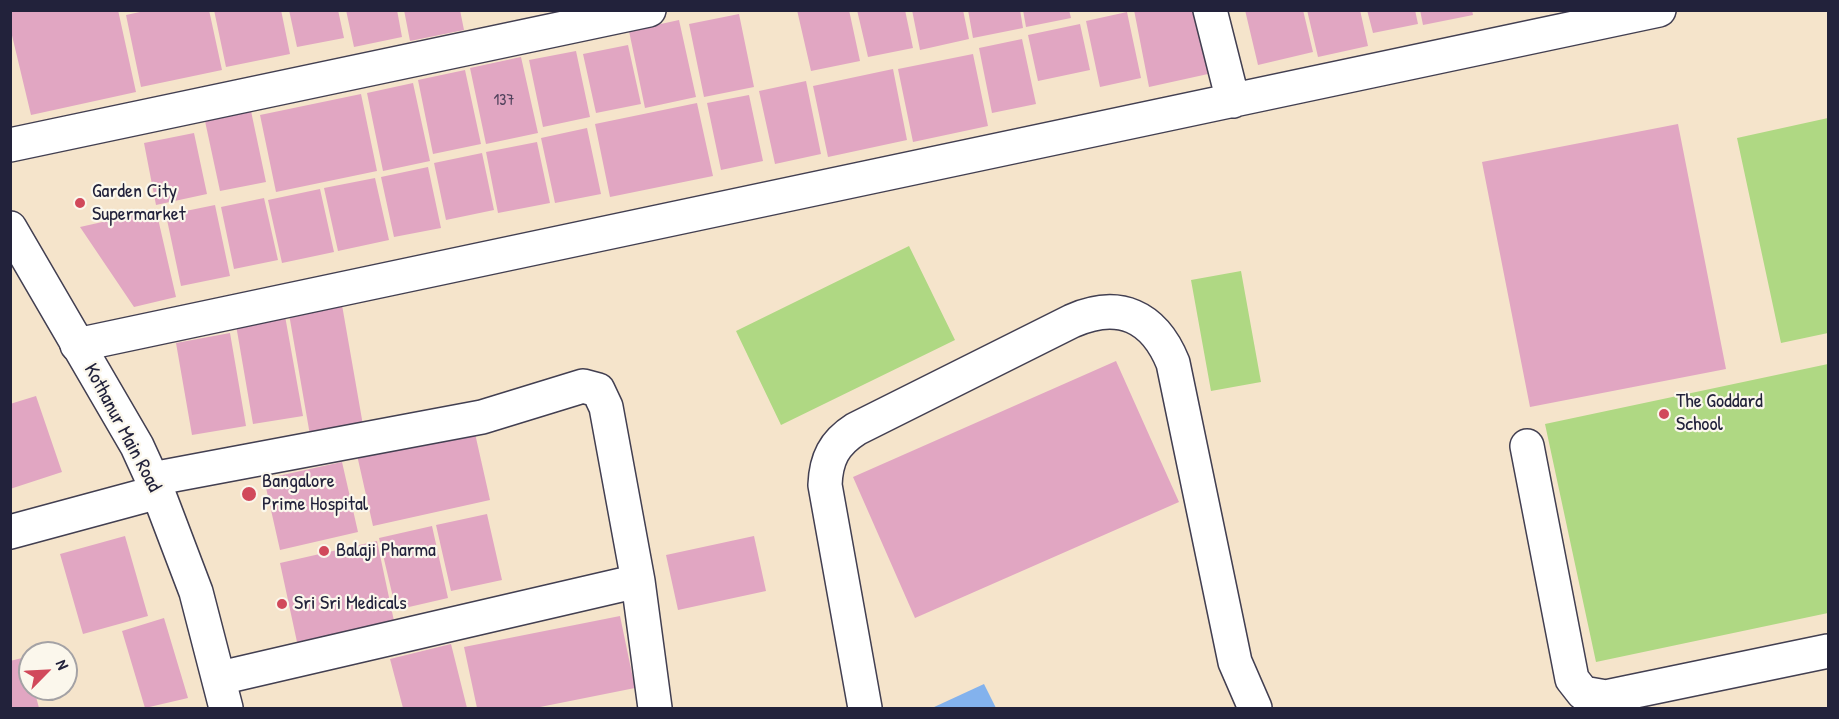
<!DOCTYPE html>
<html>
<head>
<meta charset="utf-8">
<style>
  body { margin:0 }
  #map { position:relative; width:1839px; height:719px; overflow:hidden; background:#f5e4cb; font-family:"Patrick Hand",sans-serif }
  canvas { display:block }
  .frame { position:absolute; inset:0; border:12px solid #22223b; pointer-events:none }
  .north { position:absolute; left:18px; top:641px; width:60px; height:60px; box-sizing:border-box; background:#fbf7ec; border:2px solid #a4a2a5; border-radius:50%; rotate:66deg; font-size:16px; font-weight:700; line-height:24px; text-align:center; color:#22223b }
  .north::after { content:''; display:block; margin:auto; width:21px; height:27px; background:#d1495b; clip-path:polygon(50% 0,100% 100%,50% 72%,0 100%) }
</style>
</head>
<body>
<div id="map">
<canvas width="1839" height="719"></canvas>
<div class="frame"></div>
<div class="north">N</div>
</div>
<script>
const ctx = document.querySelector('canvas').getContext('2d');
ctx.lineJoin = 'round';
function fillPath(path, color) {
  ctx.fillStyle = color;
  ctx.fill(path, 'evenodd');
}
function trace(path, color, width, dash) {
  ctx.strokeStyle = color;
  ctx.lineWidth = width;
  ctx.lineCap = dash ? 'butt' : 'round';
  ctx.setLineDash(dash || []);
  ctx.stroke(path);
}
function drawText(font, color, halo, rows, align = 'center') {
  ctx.font = font + ' "Patrick Hand",sans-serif';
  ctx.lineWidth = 4.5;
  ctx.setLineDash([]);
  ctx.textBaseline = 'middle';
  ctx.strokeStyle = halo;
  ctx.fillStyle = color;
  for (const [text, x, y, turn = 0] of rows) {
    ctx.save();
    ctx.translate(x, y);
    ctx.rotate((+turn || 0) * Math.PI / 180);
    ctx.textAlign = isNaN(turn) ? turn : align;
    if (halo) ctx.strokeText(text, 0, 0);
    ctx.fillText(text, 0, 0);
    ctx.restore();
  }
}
fillPath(new Path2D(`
  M1828 118V333L1781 343 1737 138Z
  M909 246 955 340 781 425 736 331Z
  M1241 271 1261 382 1211 391 1191 280Z
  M1828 364V613L1596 662 1545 424Z`), '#afd883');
fillPath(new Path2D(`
  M984 684 996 708H932Z`), '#83b2ed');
fillPath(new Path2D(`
  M10 10H118L136 92 31 115 10 27Z
  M149 10H209L222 70 141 87 126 15Z
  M214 10H281L290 54 226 67Z
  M289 10H338L344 38 297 47Z
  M346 10H397L402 37 354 47Z
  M404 10H460L464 30 410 41Z
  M797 10H849L860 61 811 71Z
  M857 10H905L913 48 868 57Z
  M912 10H963L969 39 920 50Z
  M968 10H1020L1023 28 973 38Z
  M1023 10H1069L1071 18 1026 27Z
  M1134 10H1195L1208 74 1149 87Z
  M1245 10H1303L1313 52 1258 65Z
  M1307 10H1360L1368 46 1318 57Z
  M1367 10H1415L1418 24 1373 33Z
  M1420 10H1472L1473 15 1423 25Z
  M1127 12 1141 78 1100 87 1086 21Z
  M739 14 754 87 704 97 689 24Z
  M679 20 696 97 645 108 629 31Z
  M1080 24 1090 70 1038 81 1028 35Z
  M1022 39 1036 104 992 113 979 48Z
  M628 45 641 104 596 113 583 54Z
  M576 51 590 117 543 127 529 60Z
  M973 54 988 126 913 142 898 69Z
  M521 57 538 133 486 144 470 68Z
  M893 69 907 140 828 157 813 86Z
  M465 70 481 144 433 154 418 80Z
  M806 81 821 154 775 164 759 91Z
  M413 83 430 161 383 171 367 93Z
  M361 94 377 171 276 192 260 115Z
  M749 95 763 161 721 170 707 103Z
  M697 103 713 176 610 197 595 124Z
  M251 111 266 182 220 191 205 121Z
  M1678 124 1726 369 1530 407 1482 162Z
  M587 128 601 194 555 203 541 138Z
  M194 133 207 194 156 205 144 143Z
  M537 142 550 203 498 213 486 152Z
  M482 153 494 210 446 220 434 163Z
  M428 167 441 228 394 237 381 177Z
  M375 178 389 240 338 251 324 188Z
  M320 189 334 252 282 263 268 200Z
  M264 198 278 260 234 269 221 207Z
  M215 205 230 276 181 286 166 215Z
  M156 210 176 297 134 307 80 227Z
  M342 305 364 431 311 441 289 314Z
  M285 316 303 416 253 424 236 325Z
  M230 333 246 426 192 435 176 343Z
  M1116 361 1179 502 915 618 853 477Z
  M36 396 62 472 10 489V404Z
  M474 429 490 500 373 526 357 455Z
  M342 462 358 532 280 550 264 479Z
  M487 514 502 580 451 591 436 525Z
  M432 526 448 598 396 610 379 538Z
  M125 536 148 616 83 634 60 554Z
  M754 536 766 591 678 610 666 555Z
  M377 541 394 621 297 642 280 563Z
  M620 616 635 688 535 708H477L464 647Z
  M164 618 188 698 145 708 122 631Z
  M451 644 467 708H403L390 659Z
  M26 657 30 689H34L39 708H10V661Z`), '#e1a6c2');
const minor = new Path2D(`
  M1210 10 1233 101
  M10 145 649 10
  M77 345 1659 10
  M1527 446 1572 679 1583 693 1606 697 1828 651
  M152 479 482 417 583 386 598 390 606 407 638 581 655 708
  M10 532 158 492
  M220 678 638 581
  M865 708 825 485C826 459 834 443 856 429L1072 321C1119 300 1154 316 1173 363L1235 662 1255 708`);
const major = new Path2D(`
  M10 228 137 446 158 492 196 592 226 708`);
trace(minor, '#423f51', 36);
trace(major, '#423f51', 36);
trace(minor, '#fff', 33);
trace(major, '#fff', 33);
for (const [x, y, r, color] of [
  [80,203,6,"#d1495b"],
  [1664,414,6,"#d1495b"],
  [249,494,8,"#d1495b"],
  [324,551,6,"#d1495b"],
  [282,604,6,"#d1495b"]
]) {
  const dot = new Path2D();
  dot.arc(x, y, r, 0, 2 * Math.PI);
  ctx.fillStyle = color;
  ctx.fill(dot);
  trace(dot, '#fbf7ec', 2);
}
drawText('16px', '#52435d', null, [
  ["137",504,101]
]);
drawText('20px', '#22223b', '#fbf7ec', [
  ["Garden City",92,192],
  ["Supermarket",92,215],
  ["The Goddard",1676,402],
  ["School",1676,425],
  ["Bangalore",262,482],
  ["Prime Hospital",262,505],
  ["Balaji Pharma",336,551],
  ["Sri Sri Medicals",294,604]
], 'left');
drawText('20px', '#22223b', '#fbf7ec', [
  ["Kothanur Main Road",122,428,62]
]);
</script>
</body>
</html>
